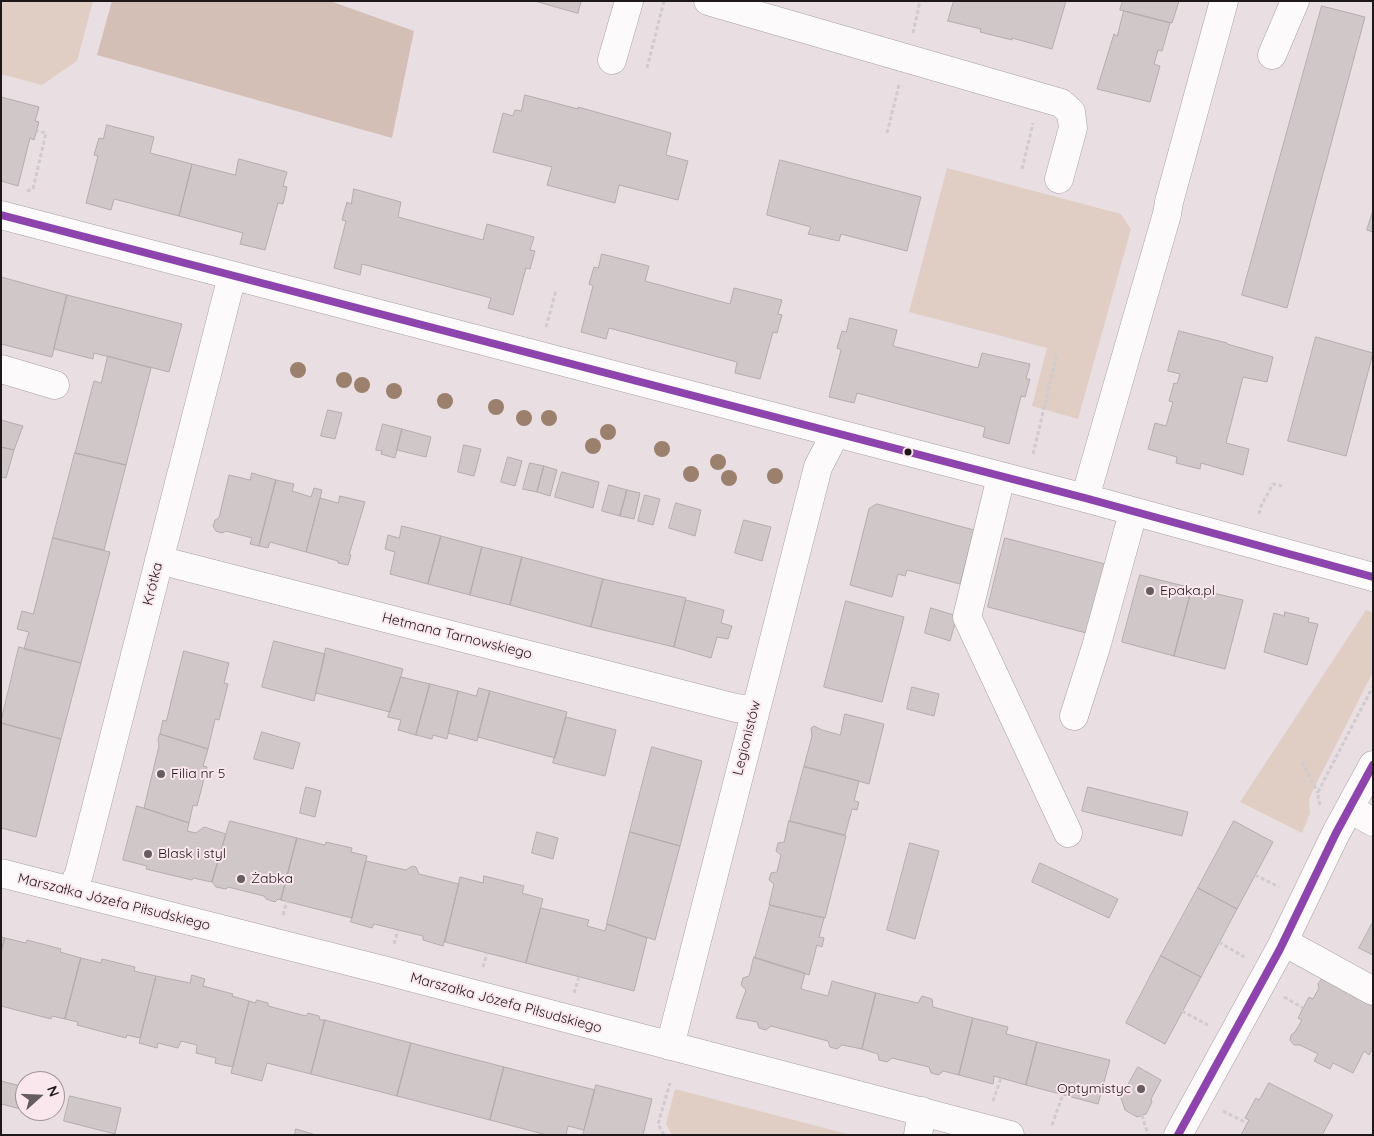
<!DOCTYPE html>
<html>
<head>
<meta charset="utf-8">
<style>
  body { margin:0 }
  #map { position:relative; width:1374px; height:1136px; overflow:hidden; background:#e9dee2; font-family:Quicksand,sans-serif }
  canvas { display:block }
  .frame { position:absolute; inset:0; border:2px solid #1f181b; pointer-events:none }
  .north { position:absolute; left:15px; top:1071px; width:50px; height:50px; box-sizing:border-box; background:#fae7ee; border:1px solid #a2949a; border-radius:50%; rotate:70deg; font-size:14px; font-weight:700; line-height:20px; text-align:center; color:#1f181b }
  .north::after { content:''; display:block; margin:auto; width:18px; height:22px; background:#665d61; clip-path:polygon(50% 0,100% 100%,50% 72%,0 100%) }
</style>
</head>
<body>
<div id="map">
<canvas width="1374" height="1136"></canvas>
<div class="frame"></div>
<div class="north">N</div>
</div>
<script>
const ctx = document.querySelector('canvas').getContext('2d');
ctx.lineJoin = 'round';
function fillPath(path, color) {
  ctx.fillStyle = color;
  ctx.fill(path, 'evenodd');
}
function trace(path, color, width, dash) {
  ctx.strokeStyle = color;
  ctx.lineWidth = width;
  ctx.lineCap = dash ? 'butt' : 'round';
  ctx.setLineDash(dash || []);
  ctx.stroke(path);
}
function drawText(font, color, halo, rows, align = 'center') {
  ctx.font = font + ' Quicksand,sans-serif';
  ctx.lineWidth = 4;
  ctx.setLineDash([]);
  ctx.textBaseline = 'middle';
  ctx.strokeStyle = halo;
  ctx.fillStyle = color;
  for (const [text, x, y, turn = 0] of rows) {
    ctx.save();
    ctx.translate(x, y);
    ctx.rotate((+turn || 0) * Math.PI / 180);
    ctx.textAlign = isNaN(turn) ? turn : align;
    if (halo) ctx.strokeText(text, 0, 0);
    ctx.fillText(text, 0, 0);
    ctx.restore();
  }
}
fillPath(new Path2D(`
  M1 1H93L77 61 42 85 1 74Z
  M947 168 1121 214 1131 229 1078 419 1032 406 1047 348 909 312Z
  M1366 610 1373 613V672L1312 792 1309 800 1310 813 1302 833 1240 802Z
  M675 1089 851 1135H672L666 1124Z`), '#e0cec4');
fillPath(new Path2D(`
  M112 1H330L414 31 392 138 97 55Z`), '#d3bfb5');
const building = new Path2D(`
  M535 1H581L578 13Z
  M954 1H1066L1052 49 1012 38V40L980 32 981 29 948 21Z
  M1123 1H1179L1172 23 1120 10Z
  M1322 6 1365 17 1287 308 1242 295Z
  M1124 11 1170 23 1162 51 1158 50 1154 64 1160 66 1150 102 1097 89 1114 34 1117 36Z
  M525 95 578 109V107L671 133 666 155 688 161 678 200 619 185 615 203 547 185 552 167 493 152 503 113 513 116 515 110 521 111Z
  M1 97 39 107 35 121 39 122 34 140 30 138 18 186 1 181Z
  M107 125 154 137 150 153 192 164 179 216 114 199 111 210 86 203 98 156 94 155 99 138 103 139Z
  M239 159 287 172 283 186 287 187 283 204 278 203 265 250 240 244 243 233 179 216 192 164 235 175Z
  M780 160 921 197 907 251 841 234 839 241 808 234 811 227 767 215Z
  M354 189 401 202 398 217 483 240 487 224 534 237 530 250 535 251 530 269 526 268 513 315 488 308 491 298 362 264 360 275 334 268 346 221 342 220 347 202 351 204Z
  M1373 211V232L1367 230Z
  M602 254 649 266 645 281 730 304 734 288 782 300 778 314 782 315 777 333 773 332 760 379 735 373 737 362 609 328 606 339 581 332 593 286 589 284 594 267 598 268Z
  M1 277 67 295 52 357 1 344Z
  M67 295 182 324 169 372 94 353 93 359 54 349Z
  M850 318 897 330 893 346 978 368 982 353 1030 364 1026 379H1030L1025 397 1021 396 1009 444 983 437 985 427 857 393 854 403 829 397 841 350 837 348 842 331 846 332Z
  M1179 331 1227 343V344L1273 357 1267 382 1243 377 1226 443 1249 449 1243 475 1201 463 1200 469 1176 463 1177 457 1148 449 1155 423 1166 426 1173 402 1169 401 1174 383 1177 384 1180 374 1168 371Z
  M1316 337 1373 353 1346 456 1288 441Z
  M108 356 151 368 126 465 75 453 94 381 101 383Z
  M328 410 342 413 335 439 321 436Z
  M1 420 23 426 14 450 1 447Z
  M383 424 402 429 395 458 381 454 382 451 376 450Z
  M402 429 431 437 426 457 397 450Z
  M464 445 481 449 474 476 458 472Z
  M1 447 14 450 6 478 1 477Z
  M75 453 126 465 104 550 53 538Z
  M508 457 522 461 515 486 501 482Z
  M530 463 544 466 537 492 523 489Z
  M544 466 557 470 550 496 537 492Z
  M562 472 599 482 593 508 555 497Z
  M252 473 276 480 259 546 250 544 252 538 226 531 222 533 216 531 213 526 215 520 219 518 229 475 250 480Z
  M276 480 294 484 292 491 311 497 314 488 322 490 306 552 270 542 268 548 259 546Z
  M609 485 627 490 620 516 602 511Z
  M627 490 640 493 634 519 620 516Z
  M645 495 660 499 653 525 638 521Z
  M340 496 365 502 349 555H351L348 565 338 563V561L306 552 320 498 338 503Z
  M676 503 701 510 695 536 669 528Z
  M877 504 974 530 960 584 907 570 905 576 898 574 892 597 850 585 869 509Z
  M744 520 771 527 762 561 735 553Z
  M402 526 441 536 428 584 390 574 395 552 385 549 388 535 399 538Z
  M441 536 482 547 470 595 428 584Z
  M53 538 110 552 81 663 24 649 29 632 17 629 22 611 33 614Z
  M1005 538 1109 565 1090 634 988 607Z
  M482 547 522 557 510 605 470 595Z
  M522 557 603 579 591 627 510 605Z
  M1140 575 1192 588 1174 656 1122 642Z
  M603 579 686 598 674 647 591 627Z
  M1192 588 1243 600 1225 669 1174 656Z
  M686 600 724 610 721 623 732 626 728 639 717 637 711 658 674 647Z
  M846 601 904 617 882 702 824 687Z
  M931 608 957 616 950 641 925 633Z
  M1285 612 1309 618 1308 622 1318 624 1307 665 1264 652 1274 613 1284 616Z
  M274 641 325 654 314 701 262 687Z
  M19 647 81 663 61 739 1 723Z
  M326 648 403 669 390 712 316 693Z
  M184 651 229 663 224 683 228 684 219 720 215 719 208 749 160 734 163 720 166 721Z
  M401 677 430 684 416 735 398 730 401 720 388 717Z
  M430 684 458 691 447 739 433 735 432 739 416 735Z
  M912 687 939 694 934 716 907 709Z
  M479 688 490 691 477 741 448 733 458 691 476 696Z
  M490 691 567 712 555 758 478 737Z
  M845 714 884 724 869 784 804 766 812 736 811 728 814 726 822 730 840 735Z
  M566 717 616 730 605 776 553 763Z
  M1 723 61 739 36 837 1 828Z
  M262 732 300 743 293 769 254 759Z
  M160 734 208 749 203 766 207 767 197 806 193 805 189 823 144 808 159 746 158 740Z
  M652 747 702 761 680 846 630 832Z
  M804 767 859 781 854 801 859 802 857 810 852 809 845 835 790 821Z
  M306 787 321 791 315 817 300 813Z
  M1088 787 1188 812 1182 836 1082 811Z
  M137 806 189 823 187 831 196 833 204 827 226 834 212 882 193 878 192 880 146 869 147 866 123 860Z
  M230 821 297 838 281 900 278 899 275 902 266 899 264 896 228 887 226 889 216 887 212 882Z
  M789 821 846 836 825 918 769 905 774 884 769 880 771 873 777 872 781 855 776 851 778 843 784 842Z
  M1234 821 1273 842 1237 909 1198 888Z
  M537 832 558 838 553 859 532 853Z
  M630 832 680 846 655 940 607 924Z
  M297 838 325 845 326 842 352 848 351 852 367 856 352 918 281 900Z
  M910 843 939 851 915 939 887 930Z
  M366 861 406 870 412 866 416 867 419 874 459 884 443 946 423 940V936L374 924 372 928 351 922Z
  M1040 863 1118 899 1109 918 1032 882Z
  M484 876 524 886 522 893 543 899 526 963 445 942 460 877 483 883Z
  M1198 888 1237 909 1201 977 1161 956Z
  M770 905 824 918 819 937 824 938 822 947 817 945 809 975 755 958Z
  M541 908 589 920 587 926 605 931 607 924 647 938 634 991 526 963Z
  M1373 922V955L1359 948Z
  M1 937 5 938 1 952Z
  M5 938 26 943 27 940 61 949 60 952 81 958 65 1019 52 1016 51 1019 1 1006V952Z
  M1161 956 1201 977 1165 1044 1126 1023Z
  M754 957 805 973 801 989 828 996 832 981 876 993 862 1049 842 1045 837 1049 830 1047 828 1041 771 1026 766 1030 759 1028 757 1022 736 1018 746 990 741 985 743 978 749 976Z
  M81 958 101 963 102 959 135 967 134 971 156 976 140 1038 127 1035 126 1038 77 1025 78 1022 65 1019Z
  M192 975 205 979 203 986 233 994 232 996 249 1001 233 1067 215 1063 216 1058 196 1053 197 1045 181 1041 178 1048 158 1043 157 1048 139 1043 156 976 190 983Z
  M1323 978 1373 1005V1048L1369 1055 1364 1051 1353 1073 1333 1063 1330 1069 1314 1061 1318 1054 1300 1045H1294L1290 1040 1291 1035 1295 1032 1302 1020 1298 1018 1309 997 1313 999 1319 988 1318 984Z
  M876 993 918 1003 922 996 932 999 933 1007 973 1018 959 1075 943 1071 939 1075 931 1073 929 1067 892 1058 887 1062 879 1060 878 1054 862 1049Z
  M257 1000 268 1003V1006L306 1016 308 1013 319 1016 320 1020H325L311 1074 267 1063 262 1081 231 1073 249 1001 255 1003Z
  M973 1018 1008 1027 1006 1034 1037 1042 1026 1085 994 1076 993 1084 959 1075Z
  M325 1020 411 1043 397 1096 311 1074Z
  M1037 1042 1110 1060 1098 1104 1026 1085Z
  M411 1043 504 1067 490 1120 397 1096Z
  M504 1067 595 1090 584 1130 568 1126 566 1135H547L490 1120Z
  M1138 1067 1161 1080 1151 1099 1152 1102 1146 1114 1137 1117 1125 1110 1121 1098Z
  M1 1081 25 1087V1110L1 1104Z
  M1269 1083 1333 1115 1322 1135H1241L1249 1120 1245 1118 1256 1098 1259 1100Z
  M596 1085 652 1099 643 1135H583Z
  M70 1096 121 1108 115 1134 64 1121Z
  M27 1111H41L42 1115Z
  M296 1129 316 1135H295Z`);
fillPath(building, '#d0c7c8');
trace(building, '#b4acad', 1);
const minor = new Path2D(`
  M708 1 1061 103 1071 112 1073 128 1059 179
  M1272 55 1295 1
  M612 60 629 1
  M1 215 1085 498 1373 577
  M1 369 55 385
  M1001 477 967 617 1068 833
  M1085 498 1167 214 1169 202 1224 1
  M159 560 736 708 755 710
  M1074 716 1096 647 1133 513
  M1350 809 1373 822
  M1 873 383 970 1010 1135
  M71 890 79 874 232 276
  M1284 942 1373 991
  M670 1046 818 467 835 434
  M918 1135 922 1111
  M1178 1135 1280 949 1336 833 1373 765`);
trace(minor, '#a89fa2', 29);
trace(new Path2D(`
  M913 33 920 1
  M647 68 664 1
  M887 133 899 85
  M1022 169 1033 123
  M27 191 33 189 46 133 37 131
  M546 327 556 290
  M1033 454 1057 354
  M1259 514 1261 506 1273 484 1282 486
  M1302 762 1318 793
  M1320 805 1318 798 1319 790 1373 686
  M1255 875 1279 887
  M283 915 287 901
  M1219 942 1244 957
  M394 944 398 930
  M483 967 487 953
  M574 993 579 977
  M1284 997 1303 1008
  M1182 1011 1208 1025
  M993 1101 1001 1078
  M1223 1111 1247 1123
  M1142 1115 1148 1135
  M1052 1125 1063 1094
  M664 1135 658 1124 670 1083`), '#cfcccd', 3, [4, 2.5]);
trace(minor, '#fcfafb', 28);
trace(new Path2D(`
  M1 215 1085 498 1373 577
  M1178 1135 1280 949 1336 833 1373 765`), '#8e44ad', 8);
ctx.fillStyle = '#9a806d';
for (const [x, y] of [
  [298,370],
  [344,380],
  [362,385],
  [394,391],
  [445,401],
  [496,407],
  [524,418],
  [549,418],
  [608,432],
  [593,446],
  [662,449],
  [718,462],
  [691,474],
  [775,476],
  [729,478]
]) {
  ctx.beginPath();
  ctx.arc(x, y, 8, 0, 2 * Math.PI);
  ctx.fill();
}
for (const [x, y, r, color] of [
  [908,452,4.5,"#1f181b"],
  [1150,591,5,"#665d61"],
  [161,774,5,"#665d61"],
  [148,854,5,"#665d61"],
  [241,879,5,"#665d61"],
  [1141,1089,5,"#665d61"]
]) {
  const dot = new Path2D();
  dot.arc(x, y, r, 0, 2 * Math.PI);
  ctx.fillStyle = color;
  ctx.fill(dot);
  trace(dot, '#fae7ee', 2);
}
drawText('14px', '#1f181b', '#fae7ee', [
  ["Krótka",153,584,-76],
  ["Hetmana Tarnowskiego",457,636,14],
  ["Legionistów",747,738,-76],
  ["Marszałka Józefa Piłsudskiego",114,902,14],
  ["Marszałka Józefa Piłsudskiego",506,1003,15]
]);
drawText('14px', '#1f181b', '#fae7ee', [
  ["Epaka.pl",1160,591],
  ["Filia nr 5",171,774],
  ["Blask i styl",158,854],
  ["Żabka",251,879],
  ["Optymistyc",1131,1089,"right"]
], 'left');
</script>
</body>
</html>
